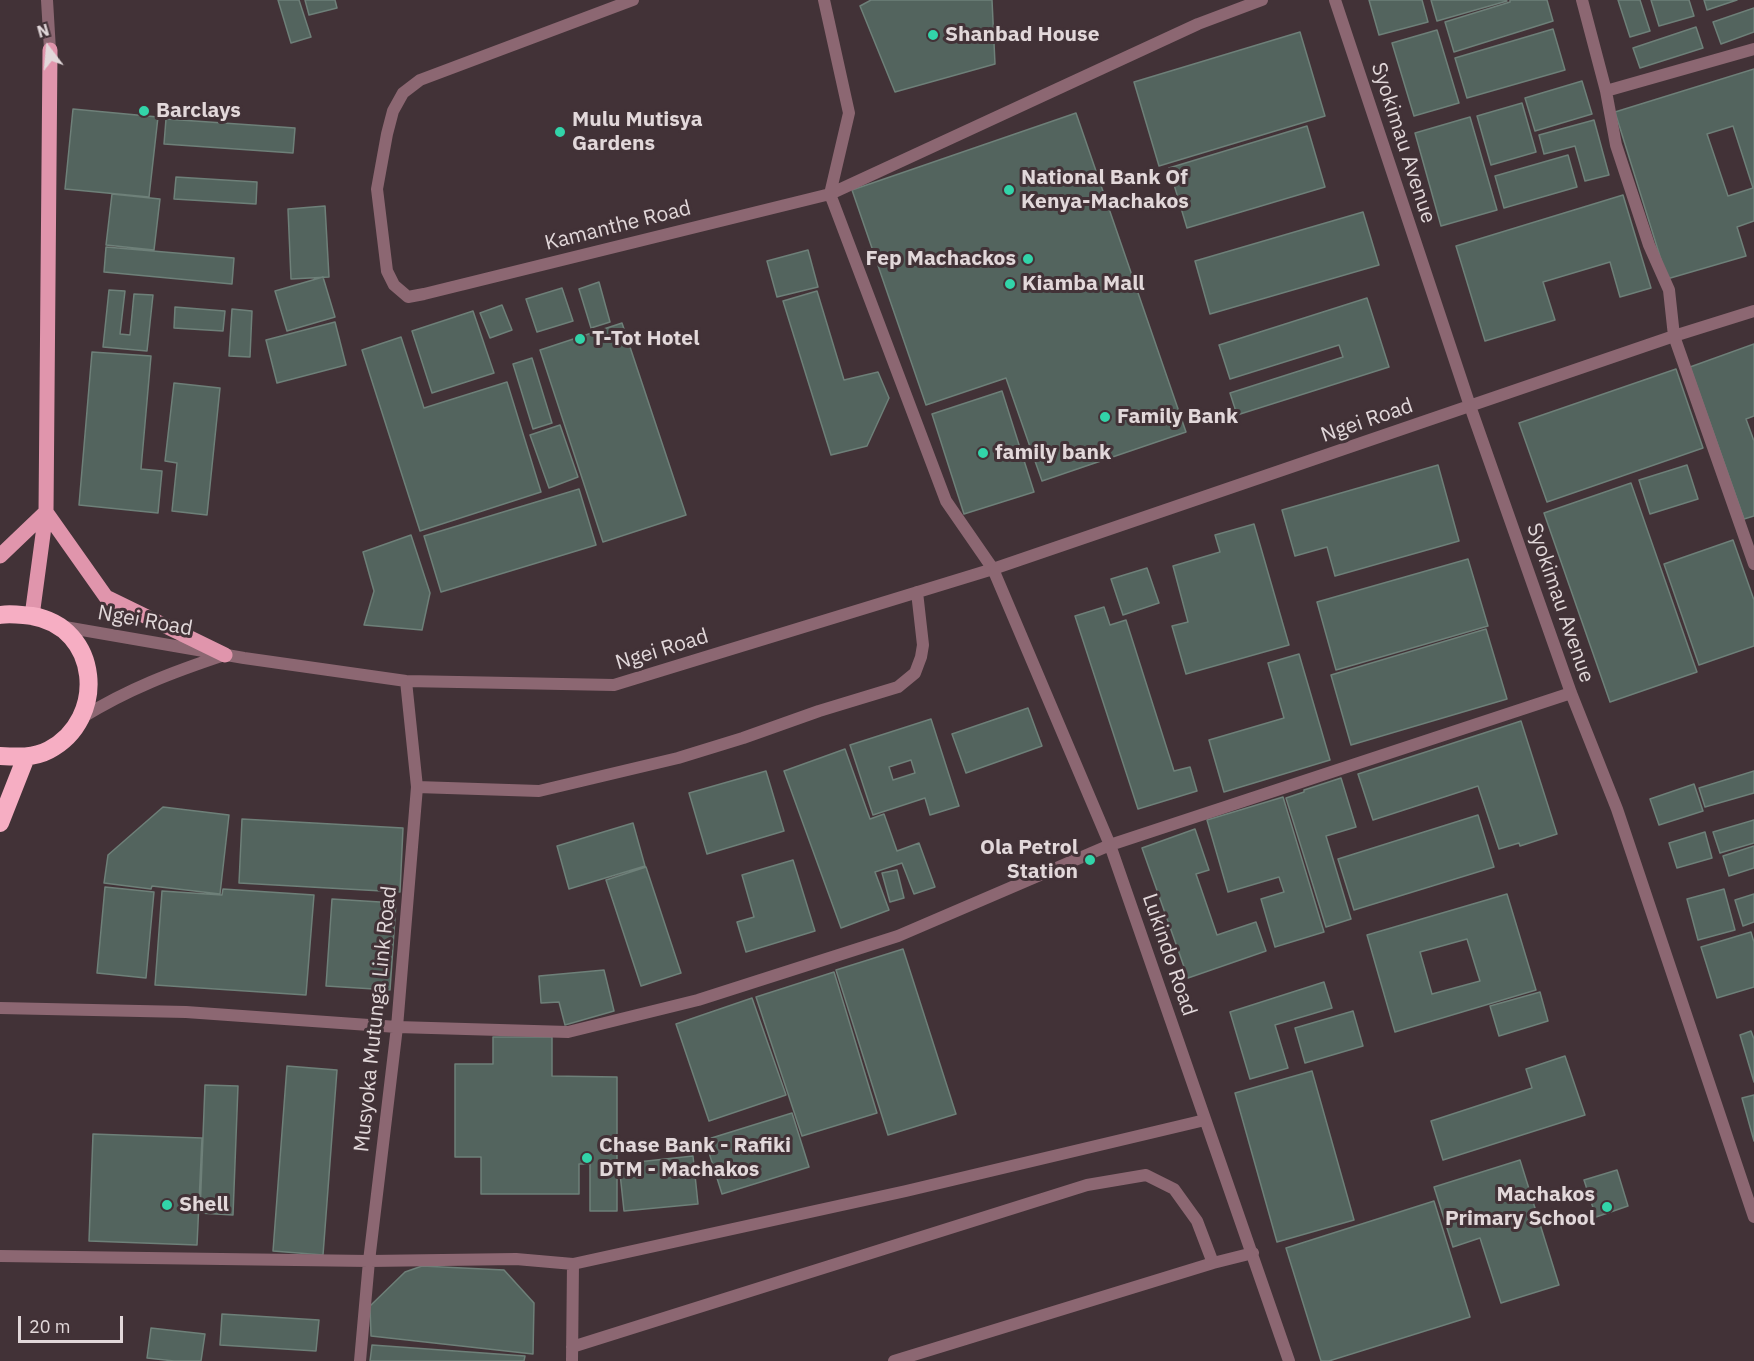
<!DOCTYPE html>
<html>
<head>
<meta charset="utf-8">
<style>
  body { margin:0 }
  #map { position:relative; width:1754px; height:1361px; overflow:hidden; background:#423237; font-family:"IBM Plex Sans",sans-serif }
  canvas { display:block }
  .north { position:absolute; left:18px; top:18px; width:60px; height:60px; -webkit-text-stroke:4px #423237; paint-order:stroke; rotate:344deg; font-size:16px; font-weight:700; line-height:24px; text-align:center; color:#e2d8da }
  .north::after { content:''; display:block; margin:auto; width:21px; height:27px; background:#e2d8da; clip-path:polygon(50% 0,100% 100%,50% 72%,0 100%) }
  .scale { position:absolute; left:18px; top:1316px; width:105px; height:27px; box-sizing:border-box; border:3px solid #e2d8da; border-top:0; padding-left:8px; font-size:18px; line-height:21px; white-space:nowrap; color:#e2d8da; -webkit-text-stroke:4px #423237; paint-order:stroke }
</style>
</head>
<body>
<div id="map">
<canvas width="1754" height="1361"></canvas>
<div class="north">N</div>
<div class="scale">20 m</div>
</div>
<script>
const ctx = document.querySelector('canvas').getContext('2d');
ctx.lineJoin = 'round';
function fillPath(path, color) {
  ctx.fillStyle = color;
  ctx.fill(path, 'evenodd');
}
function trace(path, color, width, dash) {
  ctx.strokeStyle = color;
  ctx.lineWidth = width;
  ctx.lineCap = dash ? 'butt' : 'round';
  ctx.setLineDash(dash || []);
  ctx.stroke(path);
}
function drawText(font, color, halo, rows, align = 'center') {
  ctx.font = font + ' "IBM Plex Sans",sans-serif';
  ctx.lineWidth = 6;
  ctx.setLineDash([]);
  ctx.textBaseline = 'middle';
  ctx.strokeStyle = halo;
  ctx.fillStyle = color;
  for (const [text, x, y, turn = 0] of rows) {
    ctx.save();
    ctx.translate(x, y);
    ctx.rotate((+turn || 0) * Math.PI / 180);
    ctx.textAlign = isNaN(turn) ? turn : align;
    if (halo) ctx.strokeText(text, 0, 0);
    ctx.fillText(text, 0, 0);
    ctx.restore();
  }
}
const building = new Path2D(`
  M278 0H299L311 37 291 43Z
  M305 0H335L337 8 309 15Z
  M871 0H992L995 64 895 92 860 6Z
  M1369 0H1422L1428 22 1379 35Z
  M1431 0H1506L1507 1 1437 21Z
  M1510 0H1547L1553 21 1454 52 1445 22 1510 2Z
  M1618 0H1640L1650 31 1630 37Z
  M1651 0H1689L1694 16 1659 26Z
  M1704 0H1737L1707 10Z
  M1754 8V32L1721 44 1713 22Z
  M1696 27 1703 48 1640 68 1633 48Z
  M1553 29 1565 70 1467 98 1455 58Z
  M1437 30 1459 103 1414 116 1392 43Z
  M1300 32 1325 116 1159 166 1134 82Z
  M1754 69V221L1737 227 1746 256 1667 279 1615 112ZM1733 126 1753 188 1728 196 1707 134Z
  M1582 81 1592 114 1535 131 1525 98Z
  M1522 103 1536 152 1491 165 1477 116Z
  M73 109 158 117 149 197 65 189Z
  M1076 113 1186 432 1042 481 1006 378 926 405 852 190Z
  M1470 117 1497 210 1441 226 1415 133Z
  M166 119 295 128 293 153 164 144Z
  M1594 120 1609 175 1585 181 1575 146 1544 154 1539 135Z
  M1307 126 1325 187 1187 228 1169 168Z
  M1568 155 1577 187 1504 208 1495 176Z
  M176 177 257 182 256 204 174 199Z
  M112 194 160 199 154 250 106 245Z
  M1623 195 1651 288 1620 297 1610 262 1543 282 1555 320 1485 341 1456 246Z
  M325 206 329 277 291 279 288 209Z
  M1363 212 1379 265 1210 314 1195 261Z
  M106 247 234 258 232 284 104 272Z
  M808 250 818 287 777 297 767 261Z
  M323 277 335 317 287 331 275 291Z
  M599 282 610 322 591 328 579 289Z
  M562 288 573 321 537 332 526 299Z
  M109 290 125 291 120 334 130 335 134 294 153 295 147 351 103 347Z
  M817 291 844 380 878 372 889 398 867 446 831 455 783 301Z
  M1367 298 1389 367 1237 415 1230 393 1343 357 1339 345 1230 379 1219 345Z
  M502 305 512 330 490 338 480 313Z
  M175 307 225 311 223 331 174 328Z
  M232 309 252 311 250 357 229 356Z
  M473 311 494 373 432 393 412 331Z
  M335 322 346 365 277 383 266 340Z
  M622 323 686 515 603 542 540 350Z
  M401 337 424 408 507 382 541 492 420 531 362 350Z
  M1754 344V416L1746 419 1754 441V516L1744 519 1690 367Z
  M92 352 151 356 141 469 162 471 158 513 79 505Z
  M532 358 552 423 533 429 513 364Z
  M1676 369 1703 448 1547 502 1519 423Z
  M174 383 220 388 207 515 172 511 177 463 165 461Z
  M1002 391 1034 492 964 514 932 414Z
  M560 425 578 477 549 488 530 435Z
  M1438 465 1459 541 1335 576 1327 547 1295 556 1282 510Z
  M1687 465 1698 499 1650 514 1639 480Z
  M1631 483 1697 672 1610 702 1544 513Z
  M579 489 596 545 441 592 424 536Z
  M1254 524 1289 645 1186 674 1172 626 1188 622 1173 566 1220 552 1215 535Z
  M411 535 430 593 422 630 364 625 374 591 363 552Z
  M1733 540 1754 600V646L1699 665 1664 564Z
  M1468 559 1488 626 1336 670 1317 602Z
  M1147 568 1159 603 1123 615 1111 579Z
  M1104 607 1110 625 1126 620 1174 771 1190 767 1197 791 1138 809 1075 616Z
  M1486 629 1507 699 1351 745 1331 675Z
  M1299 654 1330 760 1224 792 1209 740 1284 718 1268 663Z
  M1028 708 1042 746 966 773 952 734Z
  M931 719 959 806 930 815 925 798 873 815 850 745ZM911 760 915 773 893 780 889 767Z
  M1521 721 1557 834 1520 846 1519 843 1499 849 1478 786 1373 820 1358 774Z
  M845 749 870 819 884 814 897 851 919 843 935 887 914 894 902 863 875 872 889 910 841 928 784 771Z
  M766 771 784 831 707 854 689 793Z
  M1754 771V793L1705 807 1699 788Z
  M1341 778 1356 827 1326 836 1351 919 1326 927 1286 798 1304 792V790Z
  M1694 784 1703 811 1659 825 1650 799Z
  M1283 797 1324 932 1275 947 1261 899 1284 892 1279 877 1228 892 1207 820Z
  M163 807 229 815 220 894 152 886 151 889 104 883 108 855Z
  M1478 815 1494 867 1354 910 1338 859Z
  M242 819 403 828 400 892 239 883Z
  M1754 820V843L1720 853 1713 832Z
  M633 823 645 866 569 889 557 846Z
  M1195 829 1209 870 1196 874 1217 935 1256 922 1266 951 1188 978 1142 848Z
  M1705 832 1712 858 1677 868 1669 843Z
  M1754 846V868L1729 876 1723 856Z
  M793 860 815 931 746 952 737 922 754 917 742 875Z
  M646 867 681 973 641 986 606 880Z
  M897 870 904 898 890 902 882 873Z
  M105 887 154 892 146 978 97 973Z
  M223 889 314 895 306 995 155 985 162 891 222 895Z
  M1724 889 1735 930 1698 940 1687 899Z
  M1507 894 1536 990 1395 1032 1367 935ZM1467 939 1480 981 1432 994 1420 952Z
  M1754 894V922L1743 926 1735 900Z
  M332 899 396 903 390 990 326 986Z
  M1751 932 1754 942V987L1717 998 1701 947Z
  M903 949 956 1114 888 1135 836 970Z
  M604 970 614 1011 565 1025 559 1002 541 1003 539 976Z
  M834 972 877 1113 802 1136 756 997Z
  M1324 982 1332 1008 1275 1025 1288 1068 1250 1079 1230 1012Z
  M1540 992 1548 1021 1499 1036 1490 1006Z
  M752 998 786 1095 709 1121 676 1024Z
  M1353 1011 1363 1046 1305 1063 1295 1028Z
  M1751 1031 1754 1039V1082L1740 1035Z
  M493 1037H552V1076L617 1077V1211H590V1164H579V1194H481V1157H455V1064H493Z
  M1565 1056 1585 1115 1443 1160 1431 1121 1532 1088 1526 1069Z
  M287 1066 337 1070 323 1255 273 1251Z
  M1312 1071 1354 1220 1277 1242 1235 1093Z
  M205 1085 238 1086 233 1215 200 1213Z
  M1754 1095V1141L1742 1098Z
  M792 1113 809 1167 722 1194 705 1140Z
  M93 1134 202 1138 197 1245 89 1241Z
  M693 1156 698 1204 624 1211 619 1164Z
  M1520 1160 1559 1285 1501 1303 1480 1238 1453 1247 1434 1187Z
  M1617 1170 1628 1206 1596 1217 1584 1180Z
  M1434 1201 1470 1317 1329 1361H1321L1286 1248Z
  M422 1266 504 1270 534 1303 533 1354 371 1336 370 1306 405 1272Z
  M222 1314 319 1320 316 1351 220 1345Z
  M151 1328 205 1334 201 1361H174L147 1358Z
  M372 1345 525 1356 524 1361H370Z`);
fillPath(building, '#53645e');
trace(building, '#6e8079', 1.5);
trace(new Path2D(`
  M47 0 50 50
  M633 0 420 80 403 93 393 111 387 134 377 189 387 271 394 285 408 297 424 294 830 194 1198 24 1262 0
  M824 0 849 113 830 194 946 501 993 569 1110 845 1289 1361
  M1335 0 1470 406 1571 693 1617 809 1754 1217
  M1582 0 1606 91 1754 49
  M1606 91 1616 145 1649 245 1669 290 1674 336 1754 564
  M59 626 244 658 406 681 614 685 993 569 1674 336 1754 311
  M83 717C128 689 173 672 224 655
  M417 787 539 791 678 758 743 738 819 711 898 687 915 673 921 657 923 645 917 592
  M0 1008 186 1012 397 1027 568 1032 698 1000 898 936 1110 845 1571 693
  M0 1256 369 1261 516 1259 573 1264 572 1361
  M573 1264 906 1191 1205 1120
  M572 1347 1087 1185 1146 1175 1174 1189 1197 1221 1213 1263
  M360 1361 369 1261 397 1027 417 787 406 681
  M894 1361 1213 1263 1253 1253`), '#8c6772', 12);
trace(new Path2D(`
  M0 556 46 512 106 597 225 655
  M32 616 46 512 50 50`), '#e095ac', 15);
trace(new Path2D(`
  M0 615C11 613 20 615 32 616 100 627 108 719 49 750 34 758 17 757 0 756
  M0 823 26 757`), '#f6aec3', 18);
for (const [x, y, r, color] of [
  [933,35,6,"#32d4a9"],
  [144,111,6,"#32d4a9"],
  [560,132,6,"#32d4a9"],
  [1009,190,6,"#32d4a9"],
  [1028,259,6,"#32d4a9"],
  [1010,284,6,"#32d4a9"],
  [580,339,6,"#32d4a9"],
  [1105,417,6,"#32d4a9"],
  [983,453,6,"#32d4a9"],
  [1090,860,6,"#32d4a9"],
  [587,1158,6,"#32d4a9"],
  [167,1205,6,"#32d4a9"],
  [1607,1207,6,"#32d4a9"]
]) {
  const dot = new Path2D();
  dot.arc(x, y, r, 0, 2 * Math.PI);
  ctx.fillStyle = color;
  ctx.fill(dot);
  trace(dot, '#423237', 2);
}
drawText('bold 21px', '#e2d8da', '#423237', [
  ["Shanbad House",945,35],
  ["Barclays",156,111],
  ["Mulu Mutisya",572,120],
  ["Gardens",572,144],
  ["National Bank Of",1021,178],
  ["Kenya-Machakos",1021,202],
  ["Fep Machackos",1016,259,"right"],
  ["Kiamba Mall",1022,284],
  ["T-Tot Hotel",592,339],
  ["Family Bank",1117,417],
  ["family bank",995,453],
  ["Ola Petrol",1078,848,"right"],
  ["Station",1078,872,"right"],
  ["Chase Bank - Rafiki",599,1146],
  ["DTM - Machakos",599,1170],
  ["Machakos",1595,1195,"right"],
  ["Primary School",1595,1219,"right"],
  ["Shell",179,1205]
], 'left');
drawText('21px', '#e2d8da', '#423237', [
  ["Syokimau Avenue",1403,143,72],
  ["Kamanthe Road",618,226,-14],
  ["Ngei Road",1367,421,-19],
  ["Syokimau Avenue",1560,603,71],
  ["Ngei Road",145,621,10],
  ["Ngei Road",662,650,-17],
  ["Lukindo Road",1169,955,71],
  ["Musyoka Mutunga Link Road",376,1019,-84]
]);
</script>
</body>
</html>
